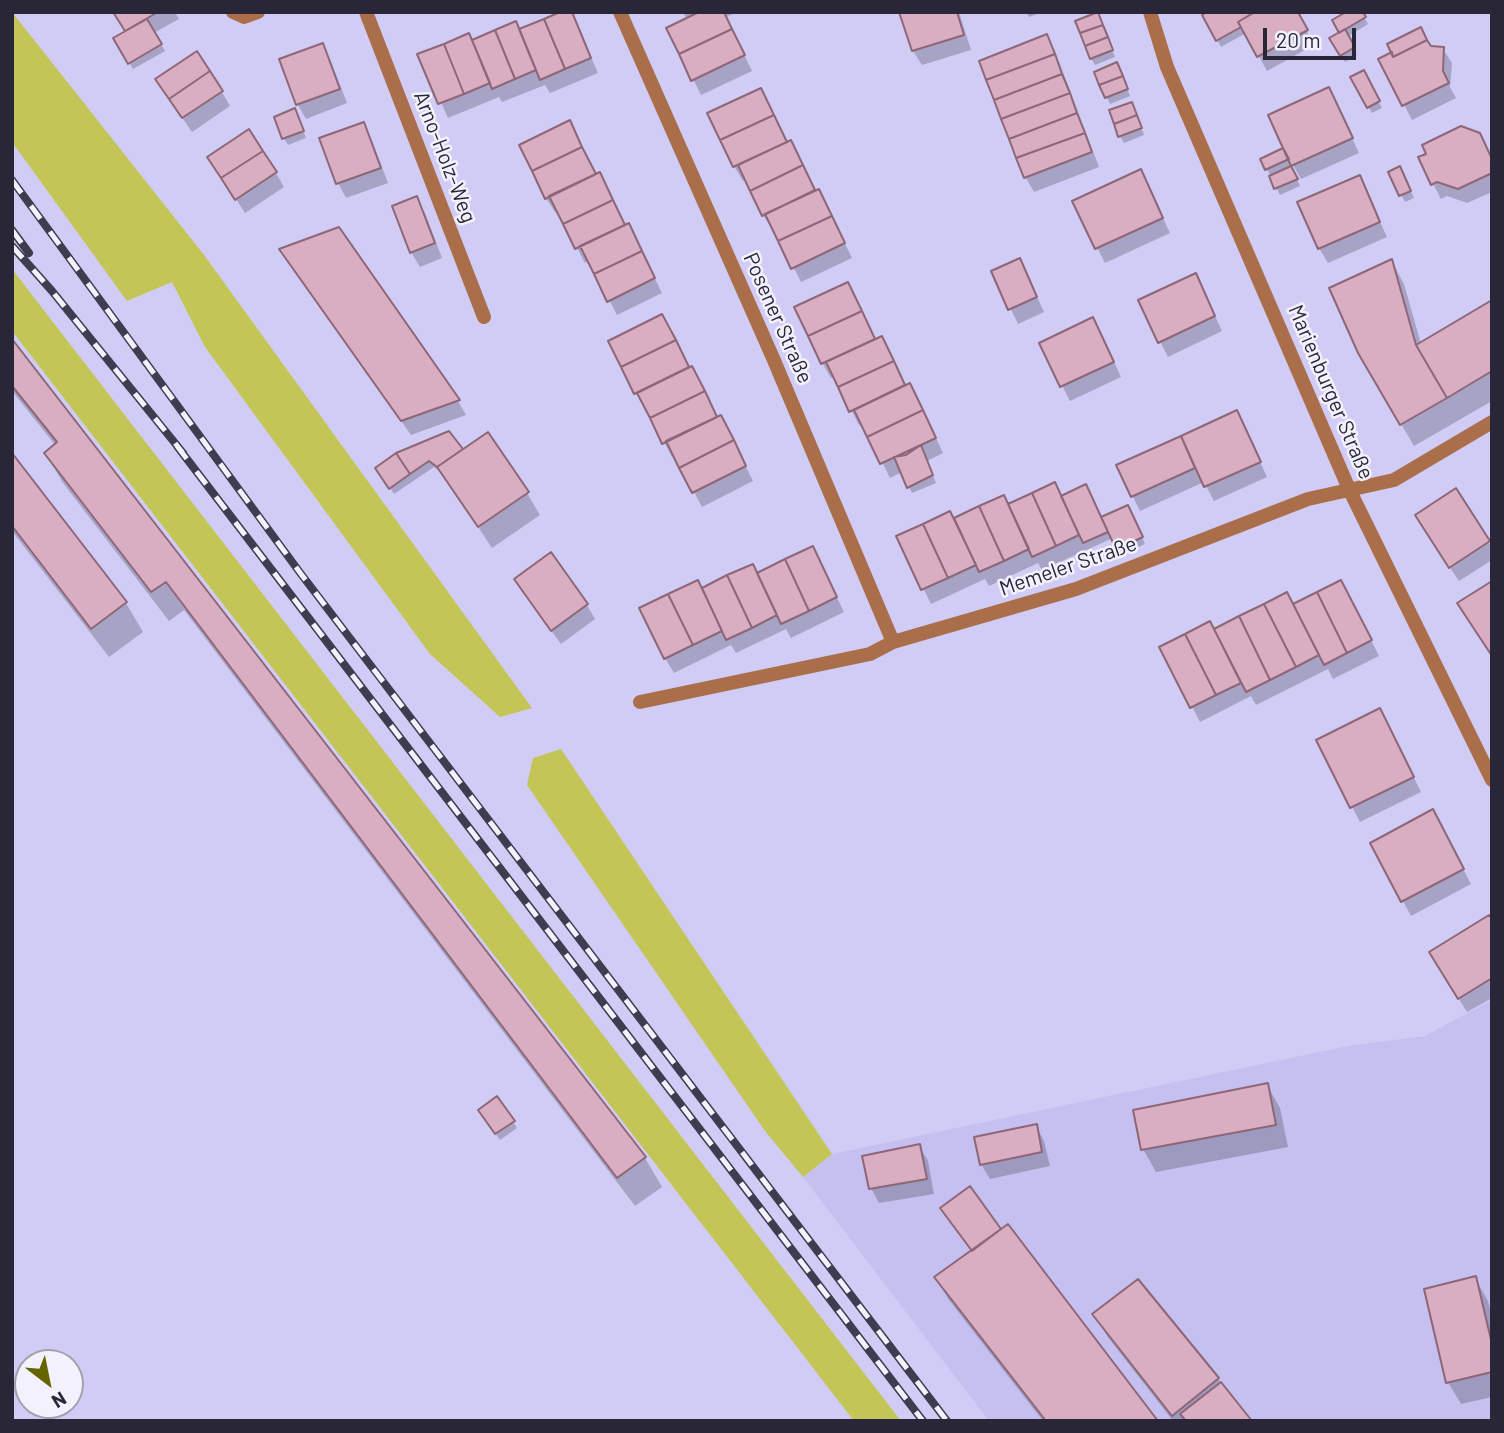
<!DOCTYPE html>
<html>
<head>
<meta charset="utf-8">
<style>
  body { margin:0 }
  #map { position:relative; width:1504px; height:1433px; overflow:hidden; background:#d0ccf5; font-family:Barlow,sans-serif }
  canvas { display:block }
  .frame { position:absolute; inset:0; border:14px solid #292737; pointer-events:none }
  .north { position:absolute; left:14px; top:1349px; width:70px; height:70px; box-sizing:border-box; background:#f2f1fd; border:2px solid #a2a0ae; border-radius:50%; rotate:148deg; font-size:19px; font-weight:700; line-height:28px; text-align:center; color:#292737 }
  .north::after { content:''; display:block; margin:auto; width:24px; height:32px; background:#656500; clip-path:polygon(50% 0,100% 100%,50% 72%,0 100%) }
  .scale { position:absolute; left:1263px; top:28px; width:93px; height:32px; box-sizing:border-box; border:4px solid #292737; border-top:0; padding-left:9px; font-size:21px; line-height:24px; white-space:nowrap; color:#292737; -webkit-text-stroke:5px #f2f1fd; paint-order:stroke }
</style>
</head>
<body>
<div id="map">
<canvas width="1504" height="1433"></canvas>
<div class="frame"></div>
<div class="north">N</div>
<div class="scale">20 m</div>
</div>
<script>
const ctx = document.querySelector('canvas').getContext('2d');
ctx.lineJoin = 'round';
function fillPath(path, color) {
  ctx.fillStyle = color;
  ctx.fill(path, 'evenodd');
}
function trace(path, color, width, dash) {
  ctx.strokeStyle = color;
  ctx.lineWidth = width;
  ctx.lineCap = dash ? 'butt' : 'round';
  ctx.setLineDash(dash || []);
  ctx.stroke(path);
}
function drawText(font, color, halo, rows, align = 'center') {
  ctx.font = font + ' Barlow,sans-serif';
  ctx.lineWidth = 5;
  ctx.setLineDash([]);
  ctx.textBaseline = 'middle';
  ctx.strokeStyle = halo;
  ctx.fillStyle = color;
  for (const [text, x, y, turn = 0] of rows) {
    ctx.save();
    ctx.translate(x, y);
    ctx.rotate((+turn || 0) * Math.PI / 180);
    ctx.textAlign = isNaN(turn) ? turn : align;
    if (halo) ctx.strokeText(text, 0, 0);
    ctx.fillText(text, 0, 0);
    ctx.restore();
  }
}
fillPath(new Path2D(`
  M1492 1000V1421H989L803 1177 832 1154 1348 1046 1425 1036Z`), '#c5c0ef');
fillPath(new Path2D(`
  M12 12 204 255 532 708 500 717 430 654 205 347 172 282 127 301 12 142Z
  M12 269 901 1421H854L12 331Z
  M561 749 832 1154 803 1177 765 1131 527 785 533 758Z`), '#c4c557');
fillPath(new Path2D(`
  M115 12H175L179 19 154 33 165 51 133 69 116 39 127 32Z
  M571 12 598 73 550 93 545 85 502 102 499 97 448 118 420 55 472 41 515 23 520 31Z
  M683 12H737L726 17 752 71 701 95 668 29 687 20Z
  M901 12H959L971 50 922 65 913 51Z
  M1026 12H1043L1029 17Z
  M1202 12H1250L1253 16 1296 12 1314 45 1267 71 1246 33 1221 47Z
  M1361 12 1368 24 1347 37 1357 55 1345 62 1332 39 1341 34 1334 21Z
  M1101 21 1115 57 1095 65 1091 58Z
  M1046 37 1055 51 1099 167 1034 192 1026 178 981 62Z
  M322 45 330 59 347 103 306 119 298 105 281 60Z
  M1430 48 1443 49 1452 63 1450 87 1456 98 1412 120 1381 60Z
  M1120 71 1130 96 1110 104 1107 97Z
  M1363 73 1382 108 1372 113 1353 78Z
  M1329 89 1359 153 1301 179 1293 165 1291 167 1300 186 1280 195 1267 169Z
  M222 92 230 106 192 132 166 94Z
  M1135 111 1144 135 1124 143 1120 136Z
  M710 114 787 144 799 157 815 192 826 205 852 258 801 282 774 228 772 229 763 215 747 180 743 181 734 166Z
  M298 117 306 138 288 145 284 138Z
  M363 124 371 138 388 183 346 198 338 183 322 139Z
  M577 137 596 176 626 227 636 240 662 293 617 315 589 260 585 263 558 211 555 212 546 198Z
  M1420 158 1492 159V192L1467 203 1447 196 1441 199Z
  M218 172 276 173 284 187 245 213Z
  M1390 173 1403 175 1414 198 1405 202Z
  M1359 177 1387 237 1328 263 1319 248Z
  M1148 186 1170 233 1105 263 1074 202Z
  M416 198 425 213 442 258 420 267 411 252Z
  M282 250 458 401 466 415 411 435Z
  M1020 260 1044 312 1018 324 993 272Z
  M1392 262 1404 284 1421 344 1492 302V401L1414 446 1359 352Z
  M1203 290 1222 331 1168 357 1140 301Z
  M856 299 876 341 890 352 906 387 918 400 943 453 927 461 936 483 912 493 902 472 890 478 863 424 859 425 834 376 831 378 823 364 797 308Z
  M670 330 689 369 700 382 718 418 728 431 753 481 702 507 675 455 672 457 646 407 644 408 636 393 610 341Z
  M1101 334 1121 377 1070 401 1041 344Z
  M12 342 645 1158 662 1187 635 1206 184 610 169 621 63 483 46 454 56 446 12 391Z
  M1237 412 1267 477 1214 501 1204 482 1140 511 1118 466Z
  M449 433 463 452 527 493 540 515 492 548 443 474 434 467 394 494 381 475Z
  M12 456 126 603 143 632 109 657 12 531Z
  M1456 491 1492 548V560L1459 581 1425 530Z
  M1003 497 1008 506 1062 498 1101 519 1131 514 1145 544 1121 555 1113 538 1042 570 1038 563 989 586 985 579 931 604 898 537 954 520Z
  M820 563 844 612 791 638 786 629 736 653 731 645 674 673 665 658 701 590 752 566 757 574Z
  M525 594 587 605 595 619 561 644Z
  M1286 594 1293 606 1349 597 1379 656 1333 679 1328 669 1256 705 1251 696 1200 722 1162 648 1214 631Z
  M1388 725 1421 792 1360 822 1318 741Z
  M1440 826 1471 884 1411 916 1372 843Z
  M1492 922V998L1467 1012 1439 967Z
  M1267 1085 1280 1108 1288 1147 1156 1172 1143 1149Z
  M484 1117 513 1122 517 1128 500 1140Z
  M1036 1126 1044 1141 1050 1166 990 1179 981 1164Z
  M919 1146 928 1161 934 1194 879 1203 871 1188Z
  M942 1208 1001 1231 1156 1421H1043L949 1300 936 1278 972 1252Z
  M1475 1278 1488 1301 1492 1317V1397L1461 1404 1448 1382Z
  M1138 1281 1218 1379 1250 1421H1173L1107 1336 1095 1314Z`), '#0003');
const building = new Path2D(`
  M113 12H158L125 31Z
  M560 12H572L591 58 565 69 544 19Z
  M699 12H724L732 29 679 54 666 28Z
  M899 12H957L964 35 912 51Z
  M1098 12 1103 25 1080 33 1075 21Z
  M1207 12H1252L1253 13 1238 22 1241 27 1216 41 1202 15Z
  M1255 12H1298L1308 30 1257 57 1238 22Z
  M1346 12H1363L1366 17 1339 33 1332 20Z
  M147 19 162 44 128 64 113 38Z
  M544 19 565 69 540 80 519 29Z
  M516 21 536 70 515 79 495 30Z
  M1103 25 1108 37 1085 46 1080 33Z
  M1421 27 1427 40 1393 57 1387 44Z
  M732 29 745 55 691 81 679 54Z
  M1345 29 1355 47 1340 56 1329 38Z
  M495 30 515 79 492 89 472 40Z
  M469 33 490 83 464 94 444 44Z
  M1047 34 1055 54 986 80 979 61Z
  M1108 37 1113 50 1090 59 1085 46Z
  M1427 40 1431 46 1444 47 1443 71 1449 83 1402 106 1378 59 1392 52 1393 57Z
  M323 43 340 89 296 105 279 59Z
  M444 44 464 94 438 104 417 54Z
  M197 51 210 71 169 99 155 79Z
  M1055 54 1062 74 994 100 986 80Z
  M1117 62 1123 76 1099 85 1094 72Z
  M1364 70 1380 101 1367 108 1350 77Z
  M210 71 223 91 182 118 169 99Z
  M1062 74 1070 93 1001 119 994 100Z
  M1123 76 1128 89 1105 98 1099 85Z
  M1329 87 1353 138 1291 166 1268 115Z
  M761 88 774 115 720 140 707 113Z
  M1070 93 1077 113 1009 139 1001 119Z
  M1132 102 1137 115 1114 124 1109 110Z
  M295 108 304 131 282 139 274 117Z
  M1077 113 1085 133 1016 158 1009 139Z
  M774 115 787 142 733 167 720 140Z
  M1137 115 1142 128 1118 137 1114 124Z
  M570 120 582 147 532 171 519 145Z
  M364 122 381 168 336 184 319 138Z
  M1461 126 1480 133 1492 159V173L1458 189 1437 182 1431 185 1418 157 1426 154 1422 145Z
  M249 129 263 151 221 178 207 157Z
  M1085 133 1092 152 1024 178 1016 158Z
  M791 140 803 165 750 191 738 165Z
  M582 147 596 174 545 199 532 171Z
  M1283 148 1289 159 1265 170 1260 159Z
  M263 151 277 172 235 200 221 178Z
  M803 165 815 190 762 216 750 191Z
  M1291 166 1298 179 1274 189 1269 176Z
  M1400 166 1411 191 1399 196 1388 172Z
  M1141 169 1163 218 1095 249 1072 201Z
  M600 172 613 200 563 224 549 196Z
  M1360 175 1380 222 1318 249 1297 202Z
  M819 189 832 216 778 241 765 214Z
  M417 196 435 243 410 253 392 206Z
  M613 200 625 225 575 249 563 224Z
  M832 216 845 243 791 269 778 241Z
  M629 223 642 251 594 274 580 246Z
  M339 227 460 400 401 421 279 249Z
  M642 251 655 278 607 302 594 274Z
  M1020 258 1037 297 1008 310 991 271Z
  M1392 259 1416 345 1447 398 1400 425 1358 353 1329 288Z
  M1196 273 1215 316 1158 343 1138 300Z
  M848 282 862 311 808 336 794 307Z
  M1492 300V371L1447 398 1416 345Z
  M862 311 875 339 821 364 808 336Z
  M662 314 676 340 621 367 608 341Z
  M1093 317 1114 362 1060 387 1039 343Z
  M882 336 894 361 838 387 826 362Z
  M12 339 646 1157 617 1178 166 582 151 592 44 453 57 442 12 386Z
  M676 340 689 367 634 394 621 367Z
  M894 361 905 385 849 412 838 387Z
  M692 366 705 391 650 418 637 393Z
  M910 383 923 410 867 437 854 410Z
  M705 391 717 417 662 444 650 418Z
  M923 410 936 438 880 464 867 437Z
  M1237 410 1261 462 1204 487 1181 436Z
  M721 415 734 440 679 468 666 441Z
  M449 431 463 449 437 467 429 461 410 474 396 453Z
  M488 432 529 492 478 527 437 467Z
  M1181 436 1195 468 1131 497 1116 465Z
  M734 440 746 466 692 493 679 468Z
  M921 445 933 475 907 488 894 457 906 455Z
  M12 453 127 602 91 629 12 526Z
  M396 453 410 474 389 489 375 468Z
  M1055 482 1079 535 1056 546 1032 493Z
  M1086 484 1108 532 1083 543 1061 496Z
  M1456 488 1490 541 1449 568 1415 515Z
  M1032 493 1056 546 1032 557 1008 504Z
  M1004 495 1029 549 1004 561 979 506Z
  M1128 505 1143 537 1116 549 1101 517Z
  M979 506 1004 561 979 572 954 518Z
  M950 511 976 565 948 578 923 524Z
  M923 524 948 578 921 590 896 536Z
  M813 546 837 597 809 611 785 559Z
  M551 552 588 604 551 631 514 579Z
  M785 559 809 611 781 624 757 573Z
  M753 564 777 615 752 628 727 575Z
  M727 575 752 628 726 640 702 588Z
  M698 580 722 631 693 645 668 594Z
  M1341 580 1372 640 1347 653 1317 592Z
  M1492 581V656L1457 603Z
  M1287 592 1319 655 1296 667 1264 604Z
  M1317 592 1347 653 1324 665 1293 604Z
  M668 594 693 645 664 659 639 608Z
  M1264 604 1296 667 1270 680 1239 616Z
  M1239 616 1270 680 1246 692 1214 629Z
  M1210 621 1241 683 1216 695 1185 634Z
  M1185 634 1216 695 1190 708 1159 647Z
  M1380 708 1414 777 1350 808 1316 740Z
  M1433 809 1464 869 1401 902 1370 843Z
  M1489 915 1492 919V978L1458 999 1429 952Z
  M1268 1083 1276 1125 1141 1150 1133 1110Z
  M497 1096 515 1121 495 1134 478 1110Z
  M1037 1124 1042 1152 980 1165 974 1137Z
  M920 1144 927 1179 869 1189 862 1156Z
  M970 1186 1001 1229 972 1251 940 1208Z
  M1008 1224 1158 1421H1046L934 1277Z
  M1476 1276 1492 1344V1372L1446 1383 1424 1289Z
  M1138 1279 1219 1378 1172 1416 1092 1314Z
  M1221 1382 1252 1421H1186L1180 1414Z`);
fillPath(building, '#daaec2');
trace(building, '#8d6678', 2);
trace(new Path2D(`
  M233 12 244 17 258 12
  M366 12 484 317
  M620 12 773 358 893 642
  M1150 12 1167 67 1349 489 1492 780
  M640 702 870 654 893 642 1076 589 1308 499 1394 480 1492 422`), '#aa6e4b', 14);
const rail = new Path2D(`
  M12 180 301 574 947 1421
  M12 230 29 253
  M12 246 52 291 183 453
  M177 446 923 1421`);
trace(rail, '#3e3c4f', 8);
trace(rail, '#f2f1fd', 5, [16]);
drawText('21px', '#292737', '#f2f1fd', [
  ["Arno-Holz-Weg",445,157,69],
  ["Posener Straße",778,318,66],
  ["Marienburger Straße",1331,392,67],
  ["Memeler Straße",1068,566,-19]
]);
</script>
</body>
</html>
